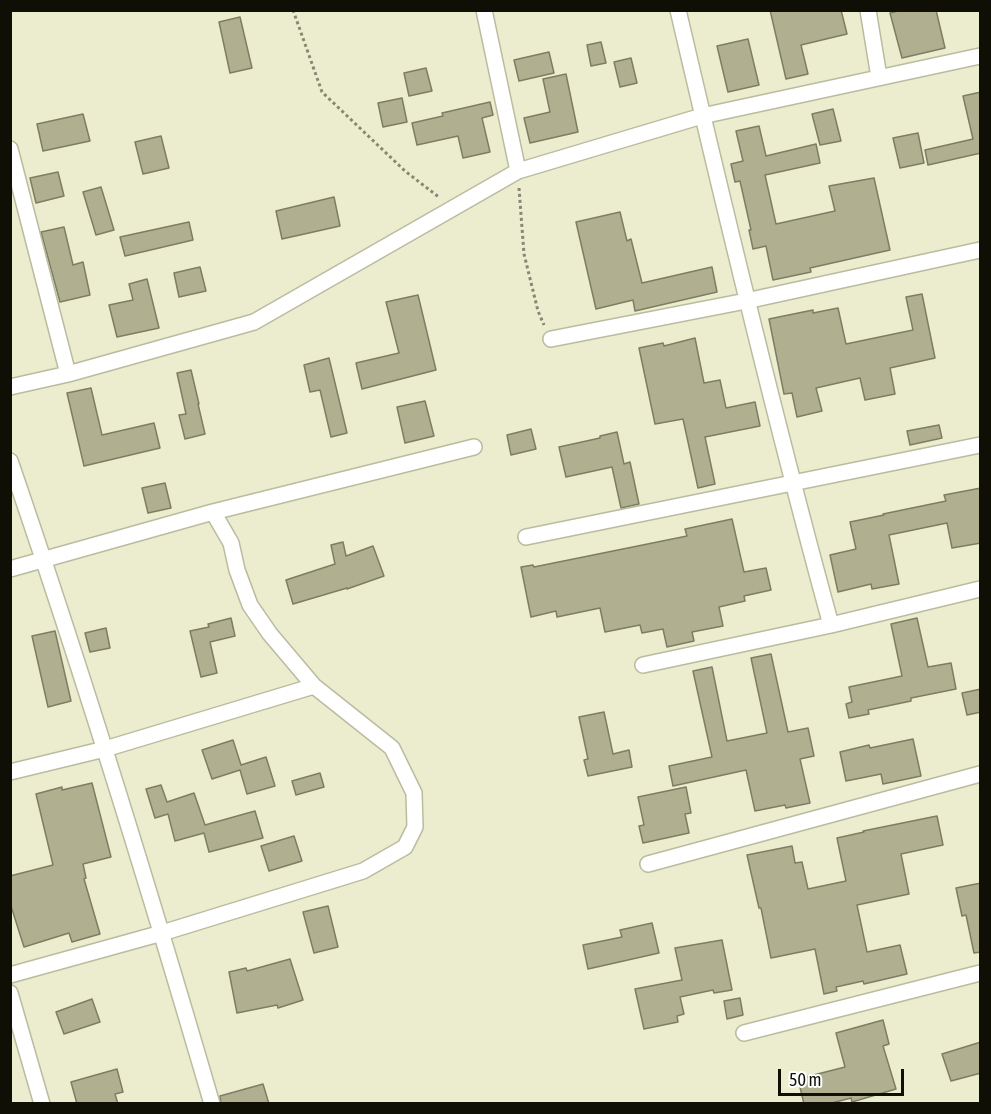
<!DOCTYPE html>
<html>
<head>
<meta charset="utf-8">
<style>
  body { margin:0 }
  #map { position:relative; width:991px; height:1114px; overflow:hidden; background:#ececcf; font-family:"Asap Condensed",sans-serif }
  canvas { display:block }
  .frame { position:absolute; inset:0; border:12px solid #0f0f06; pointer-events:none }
  .scale { position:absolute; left:778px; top:1069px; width:126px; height:27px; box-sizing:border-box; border:3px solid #0f0f06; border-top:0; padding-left:8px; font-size:18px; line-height:21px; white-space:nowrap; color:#0f0f06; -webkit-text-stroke:4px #fff; paint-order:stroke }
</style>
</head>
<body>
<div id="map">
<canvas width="991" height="1114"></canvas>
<div class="frame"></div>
<div class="scale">50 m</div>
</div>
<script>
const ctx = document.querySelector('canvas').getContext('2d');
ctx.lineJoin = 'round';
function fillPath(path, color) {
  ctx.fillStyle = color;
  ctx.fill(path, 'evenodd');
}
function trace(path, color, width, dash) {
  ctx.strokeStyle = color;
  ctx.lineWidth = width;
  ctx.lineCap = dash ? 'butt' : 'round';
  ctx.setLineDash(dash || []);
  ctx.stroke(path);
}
const building = new Path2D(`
  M770 10H841L847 34 801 45 808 74 786 79Z
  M902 10H936L945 48 902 58 890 13Z
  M240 17 252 68 230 73 219 22Z
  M748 39 759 85 728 92 717 46Z
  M601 42 606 63 591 66 587 45Z
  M549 52 554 73 519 81 514 60Z
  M631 58 637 83 620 87 614 62Z
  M426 68 432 91 409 96 404 73Z
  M566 74 578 132 530 143 524 118 550 112 543 79Z
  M981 92V153L928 165 925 150 973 139 963 96Z
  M402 98 407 122 383 127 378 103Z
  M490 102 493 115 482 118 490 152 463 158 458 136 417 145 412 123 443 116 442 113Z
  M833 109 841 141 820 145 812 114Z
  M83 114 90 141 43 151 37 124Z
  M759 126 766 156 816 144 820 163 765 175 776 224 835 211 829 186 874 178 890 250 810 268 811 272 773 280 766 246 753 249 749 230H751L740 181 735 182 731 164 743 161 736 131Z
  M918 133 924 163 900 168 893 138Z
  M161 136 169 168 143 174 135 142Z
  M58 172 64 196 36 203 30 178Z
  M101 187 114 230 96 235 83 192Z
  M334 197 340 226 282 239 276 211Z
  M620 212 627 241 631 239 642 283 712 267 717 292 635 311 633 300 596 309 576 222Z
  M189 222 193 240 125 256 120 237Z
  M64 227 73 265 83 262 90 295 60 302 41 232Z
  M200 267 206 291 179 297 174 273Z
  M147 279 159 328 117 337 109 305 133 300 129 284Z
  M922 294 935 358 890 368 895 394 865 400 860 378 816 388 822 411 797 417 792 393 784 394 769 319 813 310V313L838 308 846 344 913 330 906 297Z
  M418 295 436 370 362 389 356 363 399 353 386 302Z
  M695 338 704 383 720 380 726 408 755 402 760 426 705 437 715 484 698 488 683 419 655 424 639 348 663 343 664 346Z
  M329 358 347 433 331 437 320 390 310 392 304 365Z
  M191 370 199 404H198L205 434 185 439 179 415 186 414 177 373Z
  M91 388 102 435 154 423 160 448 84 466 67 393Z
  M425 401 434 436 405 443 397 407Z
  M939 425 942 438 910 445 907 431Z
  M531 429 536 449 511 455 507 435Z
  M617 432 624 464 630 462 639 504 621 508 612 467 566 477 559 447 600 438V436Z
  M165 483 171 508 148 513 142 488Z
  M981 488V543L952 548 947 523 889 535 899 584 872 589 871 584 838 592 830 555 856 549 850 522 884 515 883 514 946 501 944 495Z
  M732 519 744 572 766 568 771 590 744 596 745 601 719 607 723 626 692 632 694 641 667 647 663 629 642 633 640 625 605 632 600 608 557 617 556 611 531 617 521 567 533 565 534 567 687 536 685 529Z
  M343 542 346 556 373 546 384 576 347 589V588L293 604 286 580 335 564 331 545Z
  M231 618 235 636 210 642 217 673 201 677 190 631 209 627 208 624Z
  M917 618 928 667 951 663 956 689 911 698V701L868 710 869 714 849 718 846 704 852 702 849 687 902 676 891 624Z
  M106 628 110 648 90 652 85 633Z
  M55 631 71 701 48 707 32 636Z
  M771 654 788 732 808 728 814 756 800 759 810 803 786 808 785 805 755 811 746 770 673 786 669 766 712 757 693 671 712 667 727 741 767 733 751 658Z
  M981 689V712L967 715 962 693Z
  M604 712 613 754 629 750 632 767 588 776 584 760 588 759 579 717Z
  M913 739 921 776 883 784 881 774 846 781 840 752 869 745 870 748Z
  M233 740 241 765 266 757 275 786 247 794 240 770 212 779 202 750Z
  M320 773 324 787 296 795 292 781Z
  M92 783 111 857 83 864 86 878 84 879 100 934 72 942 69 933 24 947 10 903V876L53 865 36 794 62 787V790Z
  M161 785 167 802 194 793 205 825 255 811 263 838 209 852 204 833 175 841 168 814 155 818 146 789Z
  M686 787 691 813 685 814 689 833 643 843 639 826 644 825 638 797Z
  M937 816 943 845 901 854 909 894 857 905 867 952 900 945 907 974 864 984 863 981 836 987 837 991 824 994 815 949 771 958 761 908H759L747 855 792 846 795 863 802 862 808 889 846 881 837 838 864 832 863 831Z
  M294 836 302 861 269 871 261 846Z
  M981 883V952L974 953 966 915 962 916 956 888Z
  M328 906 338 947 314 953 303 912Z
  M652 923 659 953 588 969 583 945 622 937 620 930Z
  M722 940 732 990 714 993 713 990 680 997 684 1014 677 1016 678 1022 644 1029 635 989 682 980 675 948Z
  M290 959 303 1000 278 1008 277 1005 237 1013 229 972 246 968 247 971Z
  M740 998 743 1015 727 1019 724 1001Z
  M92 999 100 1022 64 1034 56 1012Z
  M883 1020 889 1044 883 1046 896 1089 852 1102 851 1098 828 1104H804L798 1079 845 1067 836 1033Z
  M981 1042V1073L951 1081 942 1054Z
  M117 1069 123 1092 115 1094 118 1104H77L71 1082Z
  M263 1084 269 1104H221L220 1096Z`);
fillPath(building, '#b0b091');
trace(building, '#7d7d62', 1.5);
const street = new Path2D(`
  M484 10 518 171
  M678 10C726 216 775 421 831 625
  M868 10 879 77
  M10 149 68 374
  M551 339 746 301 980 250
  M10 387 68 374 254 322 518 171 702 116 980 56
  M10 461C83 673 149 888 212 1104
  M526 537 980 445
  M10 569 213 512 474 447
  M643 665 831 625 980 589
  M10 772 105 749 314 686
  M648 864 980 774
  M10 975 162 933 363 871 405 847 415 827 414 793 392 748 314 686 270 634 250 605 237 570 231 543 213 512
  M10 993 42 1104
  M744 1033 980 973`);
trace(street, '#bbbb9f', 18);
trace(new Path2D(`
  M293 10 322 92 405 171 440 198
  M519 188 524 254 538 311 544 325`), '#878774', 3, [3, 3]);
trace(street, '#fff', 15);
</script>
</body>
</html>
